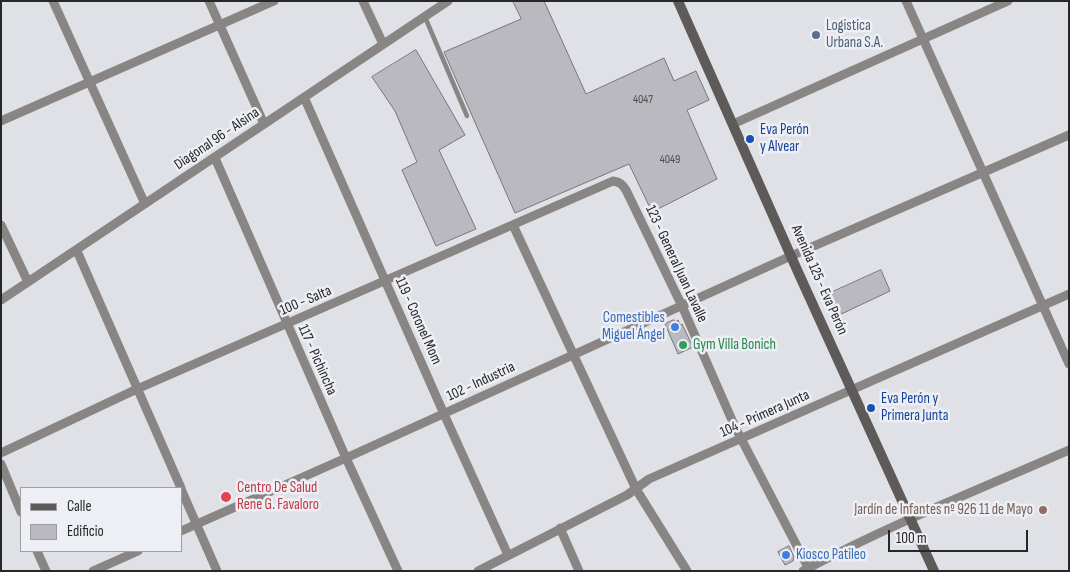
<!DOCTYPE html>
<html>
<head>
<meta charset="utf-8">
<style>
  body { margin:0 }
  #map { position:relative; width:1070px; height:572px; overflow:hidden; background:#dfe1e7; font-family:"Sofia Sans Condensed",sans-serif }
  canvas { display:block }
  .frame { position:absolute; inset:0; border:2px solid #262729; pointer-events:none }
  .legend { position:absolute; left:20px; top:487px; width:162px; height:65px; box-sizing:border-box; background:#edeff4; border:1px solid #9d9fa3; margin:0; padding:6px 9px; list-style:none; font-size:15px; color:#262729 }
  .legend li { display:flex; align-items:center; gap:10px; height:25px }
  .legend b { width:25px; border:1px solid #9d9fa3 }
  .scale { position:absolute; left:888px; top:530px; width:140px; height:22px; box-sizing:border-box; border:2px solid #262729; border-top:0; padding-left:6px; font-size:15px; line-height:18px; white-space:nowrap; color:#262729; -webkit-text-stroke:4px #edeff4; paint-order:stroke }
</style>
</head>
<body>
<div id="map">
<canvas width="1070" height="572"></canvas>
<div class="frame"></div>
<ul class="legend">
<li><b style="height:6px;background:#5e5a59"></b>Calle</li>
<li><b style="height:14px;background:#bab9bf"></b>Edificio</li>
</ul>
<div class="scale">100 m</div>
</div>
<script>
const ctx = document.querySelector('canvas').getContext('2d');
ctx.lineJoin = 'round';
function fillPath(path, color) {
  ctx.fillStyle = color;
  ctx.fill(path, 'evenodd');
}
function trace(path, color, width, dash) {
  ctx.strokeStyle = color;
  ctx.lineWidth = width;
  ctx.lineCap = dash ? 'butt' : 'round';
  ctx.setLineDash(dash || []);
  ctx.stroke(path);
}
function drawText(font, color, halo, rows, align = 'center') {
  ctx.font = font + ' "Sofia Sans Condensed",sans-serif';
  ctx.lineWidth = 5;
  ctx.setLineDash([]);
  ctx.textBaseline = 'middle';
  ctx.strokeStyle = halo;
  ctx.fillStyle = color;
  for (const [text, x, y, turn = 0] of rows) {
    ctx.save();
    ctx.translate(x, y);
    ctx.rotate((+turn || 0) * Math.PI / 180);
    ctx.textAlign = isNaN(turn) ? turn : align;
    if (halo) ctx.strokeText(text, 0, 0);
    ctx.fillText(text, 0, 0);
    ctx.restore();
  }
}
const building = new Path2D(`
  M513 1H544L586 94 664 58 674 81 696 71 709 100 687 110 717 179 652 212 629 164 515 213 444 52 521 19Z
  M416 50 465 135 439 150 476 229 436 246 402 170 417 162 395 111 372 77Z
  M881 270 890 291 835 317 826 295Z
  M674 320 675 322 678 320 680 325 682 324 693 347 678 354 665 324Z
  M789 546 794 557 793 561 785 565 778 552Z`);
fillPath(building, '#bab9bf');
trace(building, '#76767b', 1);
trace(new Path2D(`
  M425 17 467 116`), '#888584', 4.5);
trace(new Path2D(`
  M53 1 145 204
  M209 1 264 124
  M363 1 383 44
  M906 1 1069 364
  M304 97 444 414 508 555
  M1 121 274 1
  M733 124 1008 1
  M215 158 346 458 398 571
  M1 225 28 282
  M513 225 636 489 687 571
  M77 251 181 488
  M1 300 448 1
  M1 453 137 389 613 181C620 182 622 184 626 190L682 306 735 427 810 571
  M1 464 21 512
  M181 489 217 571
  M560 528 579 571
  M181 531 346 458 791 256 1069 135
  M37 551 46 571
  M93 571 138 551
  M478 571 627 495 649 479 1069 294
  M803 571C889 525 980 489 1069 450`), '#888584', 9);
trace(new Path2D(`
  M678 1 798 272 934 571`), '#5e5a59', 10);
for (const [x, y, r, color] of [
  [816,35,5,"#5c6f8a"],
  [750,139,5,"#1a4fb4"],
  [675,327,5,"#3f7fe0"],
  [683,345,5,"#2e9e5b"],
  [871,408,5,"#1a4fb4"],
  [226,497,6,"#e0444e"],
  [1043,510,5,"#8d6e63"],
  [786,555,5,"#3f7fe0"]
]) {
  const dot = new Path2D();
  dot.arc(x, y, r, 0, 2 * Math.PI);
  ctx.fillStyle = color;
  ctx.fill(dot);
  trace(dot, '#edeff4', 2);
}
drawText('12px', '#4b4c4e', null, [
  ["4047",643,100],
  ["4049",670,160]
]);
drawText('15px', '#4e5e75', '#edeff4', [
  ["Logistica",826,26],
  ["Urbana S.A.",826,43]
], 'left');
drawText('15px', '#164399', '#edeff4', [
  ["Eva Perón",760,130],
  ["y Alvear",760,147],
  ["Eva Perón y",881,399],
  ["Primera Junta",881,416]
], 'left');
drawText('15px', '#262729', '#edeff4', [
  ["Diagonal 96 - Alsina",217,139,-34],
  ["123 - General Juan Lavalle",676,264,65],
  ["Avenida 125 - Eva Perón",819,280,66],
  ["100 - Salta",306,301,-23],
  ["119 - Coronel Mom",418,321,66],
  ["117 - Pichincha",317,360,66],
  ["102 - Industria",481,382,-25],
  ["104 - Primera Junta",765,414,-24]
]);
drawText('15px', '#366cbe', '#edeff4', [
  ["Comestibles",665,318],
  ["Miguel Ángel",665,335],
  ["Kiosco Patileo",796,555,"left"]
], 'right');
drawText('15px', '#27864d', '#edeff4', [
  ["Gym Villa Bonich",693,345]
], 'left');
drawText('15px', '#be3a42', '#edeff4', [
  ["Centro De Salud",237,488],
  ["Rene G. Favaloro",237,505]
], 'left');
drawText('15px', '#785e54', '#edeff4', [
  ["Jardín de Infantes nº 926 11 de Mayo",1033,510]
], 'right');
</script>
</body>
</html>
